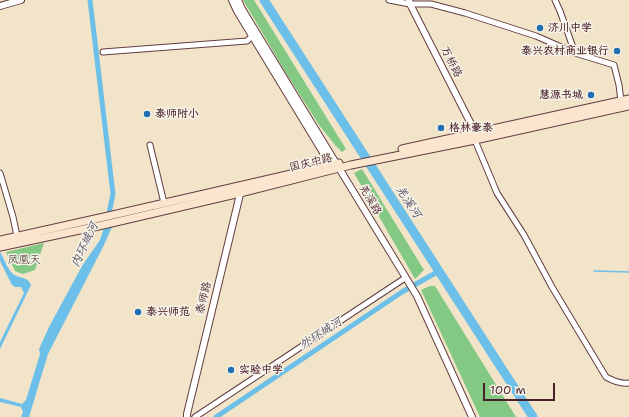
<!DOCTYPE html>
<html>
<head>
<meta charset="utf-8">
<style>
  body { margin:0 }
  #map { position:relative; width:629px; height:417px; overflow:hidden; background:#f1e4c8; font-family:"Shantell Sans",sans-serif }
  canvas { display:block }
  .scale { position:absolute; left:483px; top:383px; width:72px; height:18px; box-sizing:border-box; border:2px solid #4a1f2b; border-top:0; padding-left:5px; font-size:12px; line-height:14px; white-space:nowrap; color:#4a1f2b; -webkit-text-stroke:3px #f7f3e8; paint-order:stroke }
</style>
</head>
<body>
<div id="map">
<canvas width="629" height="417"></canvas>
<div class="scale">100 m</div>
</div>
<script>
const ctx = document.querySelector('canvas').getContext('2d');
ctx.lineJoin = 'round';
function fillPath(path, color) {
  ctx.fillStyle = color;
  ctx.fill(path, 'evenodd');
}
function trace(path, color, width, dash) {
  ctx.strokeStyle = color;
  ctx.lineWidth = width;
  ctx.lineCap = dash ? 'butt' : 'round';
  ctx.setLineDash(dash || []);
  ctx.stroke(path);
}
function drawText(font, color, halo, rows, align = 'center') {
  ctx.font = font + ' "Shantell Sans","LXGW WenKai TC",sans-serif';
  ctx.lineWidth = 3;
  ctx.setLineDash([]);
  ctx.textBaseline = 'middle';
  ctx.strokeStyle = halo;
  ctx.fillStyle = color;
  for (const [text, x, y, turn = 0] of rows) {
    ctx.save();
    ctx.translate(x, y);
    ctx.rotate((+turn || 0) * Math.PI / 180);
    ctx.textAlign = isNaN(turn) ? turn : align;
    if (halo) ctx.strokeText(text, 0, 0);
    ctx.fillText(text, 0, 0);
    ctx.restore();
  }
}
fillPath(new Path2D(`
  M243 0H254L346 149 342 152 335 145 319 125 286 73Z
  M362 169 424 270 415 279 354 173Z
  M44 243 35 270 23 274 15 271 6 252Z
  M430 286H435L516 417H480L421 290Z`), '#84c983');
fillPath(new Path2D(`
  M112 227 103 247 48 354 29 417H21L23 412 21 407 0 402V398L22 404 26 400 40 354 39 349 49 327 82 266 100 240 104 228Z
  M0 252C4 258 7 268 13 274 19 279 28 276 31 285L0 349V342L24 293 21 287H15L12 285 0 261Z`), '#6cbfe8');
trace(new Path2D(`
  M594 271 629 272`), '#6cbfe8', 1.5);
trace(new Path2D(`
  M90 0 113 194 108 218
  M216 417 402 292 439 271`), '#6cbfe8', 5);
trace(new Path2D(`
  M264 0 533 417`), '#6cbfe8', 9);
const minor = new Path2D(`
  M389 0 410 4H431L465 13 536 36 575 53 614 65 619 85 621 101
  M555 0 560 11 575 53
  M103 52 247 41 254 34
  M474 138 497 193 524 235 552 287 606 377C614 381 620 384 629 383
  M150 145 164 203
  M0 173 13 217 17 236
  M195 417 405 278`);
const tertiary = new Path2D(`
  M232 0 237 11 333 169
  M238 0 242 9 417 296 472 417
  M409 0 410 4 471 124 472 134
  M0 6 21 0
  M187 417V414L241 190`);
const secondary = new Path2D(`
  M402 149 629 99
  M0 240 104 217 339 163
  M0 247 103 225 240 193 351 165 475 140 629 106`);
trace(minor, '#633d43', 7);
trace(tertiary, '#633d43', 8);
trace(secondary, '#633d43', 9);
trace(minor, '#fff', 5);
trace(tertiary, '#fff', 6);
trace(secondary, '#fbe5cf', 7);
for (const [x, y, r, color] of [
  [540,28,4,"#1f6fb2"],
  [617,51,4,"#1f6fb2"],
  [591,95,4,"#1f6fb2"],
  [147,114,4,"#1f6fb2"],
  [441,128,4,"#1f6fb2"],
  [138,312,4,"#1f6fb2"],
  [231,370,4,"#1f6fb2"]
]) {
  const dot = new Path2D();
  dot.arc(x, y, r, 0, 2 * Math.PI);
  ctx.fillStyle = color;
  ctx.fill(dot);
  trace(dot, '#f7f3e8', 1.5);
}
drawText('bold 11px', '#4a1f2b', '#f7f3e8', [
  ["济川中学",548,28],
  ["泰兴农村商业银行",609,51,"right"],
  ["慧源书城",583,95,"right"],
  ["泰师附小",155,114],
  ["格林豪泰",449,128],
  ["泰兴师范",146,312],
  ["实验中学",239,370]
], 'left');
drawText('11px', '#4a1f2b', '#f7f3e8', [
  ["万桥路",451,62,63],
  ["国庆中路",311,163,-14],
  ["羌溪路",370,200,59],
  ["泰师路",204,298,-76]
]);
drawText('11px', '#5b5245', '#f7f3e8', [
  ["凤凰天",24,260]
]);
drawText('italic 12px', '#544f64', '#f7f3e8', [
  ["羌溪河",408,202,57],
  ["内环城河",85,245,-65],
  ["外环城河",321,334,-34]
]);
</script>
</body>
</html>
